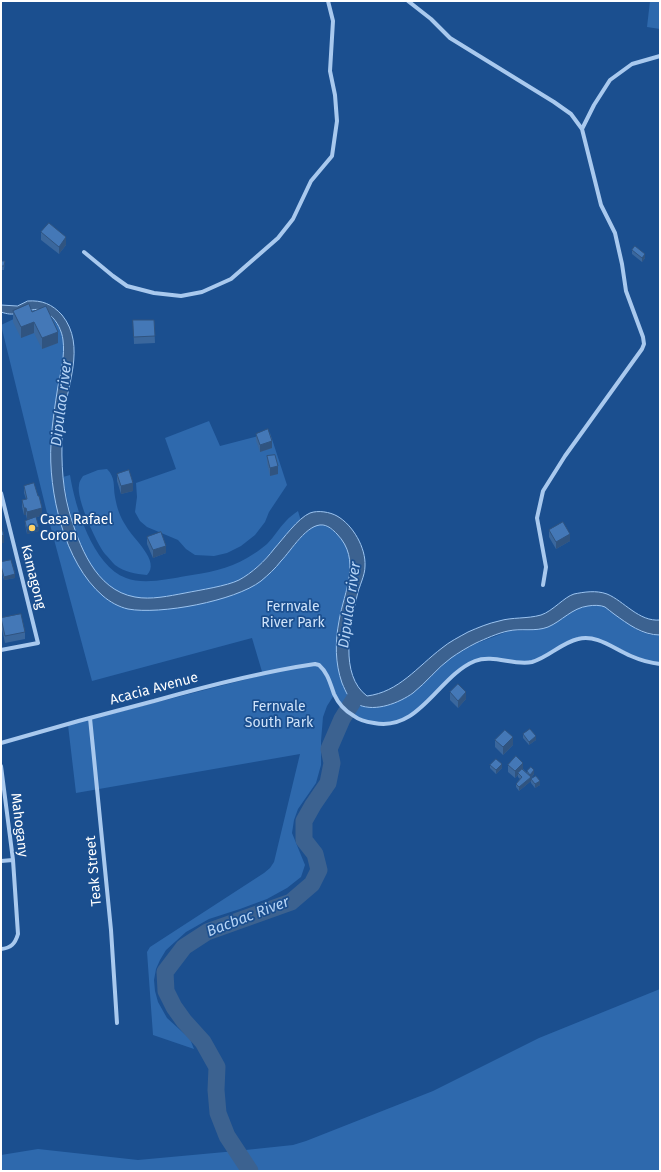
<!DOCTYPE html>
<html>
<head>
<meta charset="utf-8">
<style>
  body { margin:0 }
  #map { position:relative; width:661px; height:1172px; overflow:hidden; background:#1b4f8f; font-family:"Fira Sans",sans-serif }
  canvas { display:block }
  .frame { position:absolute; inset:0; border:2px solid #fff; pointer-events:none }
</style>
</head>
<body>
<div id="map">
<canvas width="661" height="1172"></canvas>
<div class="frame"></div>
</div>
<script>
const ctx = document.querySelector('canvas').getContext('2d');
ctx.lineJoin = 'round';
function fillPath(path, color) {
  ctx.fillStyle = color;
  ctx.fill(path, 'evenodd');
}
function trace(path, color, width, dash) {
  ctx.strokeStyle = color;
  ctx.lineWidth = width;
  ctx.lineCap = dash ? 'butt' : 'round';
  ctx.setLineDash(dash || []);
  ctx.stroke(path);
}
function drawText(font, color, halo, rows, align = 'center') {
  ctx.font = font + ' "Fira Sans",sans-serif';
  ctx.lineWidth = 3.5;
  ctx.setLineDash([]);
  ctx.textBaseline = 'middle';
  ctx.strokeStyle = halo;
  ctx.fillStyle = color;
  for (const [text, x, y, turn = 0] of rows) {
    ctx.save();
    ctx.translate(x, y);
    ctx.rotate((+turn || 0) * Math.PI / 180);
    ctx.textAlign = isNaN(turn) ? turn : align;
    if (halo) ctx.strokeText(text, 0, 0);
    ctx.fillText(text, 0, 0);
    ctx.restore();
  }
}
fillPath(new Path2D(`
  M650 1H660V29L647 27Z
  M37 308 50 315 61 330 63 340V361L53 418 50 445 51 471 90 583 104 597 120 607 146 610 166 609 197 604 234 595 269 574 305 533 314 526 321 525 328 527 335 532 345 542 350 554 351 569 338 623 336 649 337 664 346 692 353 702 359 705 368 708 412 694 450 658 475 644 509 631 536 630 549 626 575 609 589 606H604L639 631 651 635H660V664L652 663 604 642 578 638 531 662 496 659 476 661 460 670 418 711 394 723 381 725 354 717 334 695 327 706 323 717 321 741V765L316 783 298 809 294 820 292 833 305 865 301 877 287 888 267 899 240 909 209 919 186 932 166 950 160 960 156 969 154 980 155 991 158 1002 167 1018 190 1039 194 1049 153 1035 147 952 150 947 264 873 270 868 274 862 300 754 76 793 68 725 263 675 252 638 92 681 48 517 1 325Z
  M209 421 220 446 270 433 287 485 269 512 265 522 255 535 241 546 227 553 214 556 195 555 186 549 178 540 147 527 140 521 135 512 137 497 136 483 176 469 165 438Z
  M107 469C116 478 113 486 115 497 117 508 120 517 126 526 133 539 161 561 147 575 135 574 125 572 115 565 112 562 108 557 105 554 96 542 76 499 79 485 79 482 81 479 83 476L98 470Z
  M70 475C75 507 93 566 126 578 143 585 169 579 186 576 206 573 229 569 247 558 254 554 261 549 267 544 274 537 279 528 286 521 289 517 294 514 298 511L301 521C290 529 283 540 274 550 264 561 252 572 240 580 229 586 197 590 184 593 168 596 151 600 135 597 85 589 70 519 63 477Z
  M660 989V1171H1V1155L38 1149 138 1160 236 1151 293 1145 306 1141 433 1091 539 1038Z`), '#2e69ad');
const water = new Path2D(`
  M28 301C42 300 52 304 62 315 87 346 66 387 63 421 61 451 61 482 69 511 79 545 95 590 135 597 151 600 169 596 185 593 200 590 227 586 239 580 252 573 265 561 274 549 283 539 298 518 310 513 318 510 330 512 337 516 353 525 366 548 365 566 365 576 359 586 357 596 350 625 339 675 367 696 399 692 417 667 442 648 449 642 459 637 468 632 477 628 489 623 499 621 512 617 527 619 541 615 553 611 564 597 574 594 584 592 596 590 607 594 624 601 639 622 660 620V635C642 635 628 624 614 614 611 612 608 609 605 607 601 605 593 605 588 606 572 608 562 621 548 627 535 632 521 628 508 631 498 633 485 639 476 643 468 647 458 653 451 658 437 668 427 682 413 693 399 703 376 712 359 705 349 701 346 692 342 683 335 663 335 642 339 621 344 591 362 560 337 534 333 530 329 526 323 525 307 523 291 551 281 561 275 569 268 575 261 581 235 601 160 615 128 609 119 607 110 602 103 596 64 563 48 491 51 443 52 423 55 405 58 386 61 371 65 355 63 340 62 331 57 321 50 315 40 305 30 311 18 313 12 315 7 314 1 312V305L17 306Z`);
fillPath(water, '#3c6290');
trace(water, '#9cc4f0', 1);
trace(new Path2D(`
  M250 1171 227 1136 218 1113 216 1090 217 1067 203 1042 184 1021 174 1007 166 991 165 972 184 947 207 932 291 902 312 884 319 870 315 854 304 840V821L313 805 328 783 332 763 329 749 342 719 355 698`), '#3c6290', 17);
trace(new Path2D(`
  M408 1 431 19 450 38 554 102 571 114 582 129 601 205 615 233 622 264 626 291 643 337 644 344 642 349 565 456 543 491 537 518 546 567 543 585
  M582 129 594 105 610 80 632 64 660 56
  M84 252 113 276 127 286 154 293 181 296 202 292 231 279 278 238 293 219 311 181 332 156 337 121 335 95 330 71 333 21 328 1
  M1 493 38 643 1 650
  M90 718 111 930 117 1023
  M1 743C52 728 103 714 154 701 207 686 260 672 315 664L319 665C328 673 330 683 334 694 338 703 345 711 354 716 359 720 367 722 374 723 420 732 438 676 475 661 493 654 514 666 532 662 549 657 561 643 578 639 597 634 614 649 631 656 640 660 650 663 660 664
  M1 766 13 860 18 934C15 944 11 948 1 949
  M1 861 13 860`), '#a9c9ee', 4);
fillPath(new Path2D(`
  M41 232 66 245 59 254 41 240Z
  M632 250 645 258 642 262 632 254Z
  M1 261H5L4 270H1Z
  M13 311 32 312 58 343 42 349 34 333 21 338 13 322Z
  M133 320H154L155 343 134 344Z
  M256 434 272 448 260 452 256 441Z
  M267 456 278 474 270 476 267 464Z
  M117 474 133 491 121 494 117 481Z
  M24 486 42 516 27 519 26 515H24L22 507V500L26 499 24 493Z
  M25 521 39 531 27 534 25 524Z
  M549 530 570 541 556 549 549 537Z
  M147 537 166 553 153 558 147 544Z
  M1 562 15 578 4 580 1 569Z
  M1 618 25 632V639L5 643 1 625Z
  M450 692 466 699 458 708 450 700Z
  M523 734 536 740 529 745 523 738Z
  M495 740 513 745 503 755 495 747Z
  M490 765 502 768 496 774 490 768Z
  M508 765 523 769 527 773V771L534 774 531 778V781L519 791 516 787V784L520 779 518 777V775L515 778 508 772Z
  M531 779 540 785 535 788 531 783Z`), '#3a679d');
fillPath(new Path2D(`
  M66 237V245L59 254V247Z
  M645 254V258L642 262V258Z
  M34 322V333L21 338V327Z
  M58 332V343L42 349V338Z
  M272 441V448L260 452V445Z
  M278 466V474L270 476V468Z
  M133 483V491L121 494V486Z
  M24 508H26V515H24Z
  M42 508V516L27 519V512Z
  M39 527V531L27 534V530Z
  M570 534V541L556 549V542Z
  M4 535V543H1V536Z
  M166 546V553L153 558V550Z
  M15 574V578L4 580V577Z
  M466 692V699L458 708V701Z
  M536 736V740L529 745V742Z
  M513 737V745L503 755V747Z
  M523 763V770L518 773V775L515 778V771Z
  M502 764V768L496 774V770Z
  M534 770V774L531 778V781L519 791V787L530 778V775Z
  M540 781V785L535 788V784Z`), '#305480');
const building = new Path2D(`
  M49 223 66 237 59 247 41 232Z
  M635 246 645 254 642 258 632 250Z
  M1 261H5L4 266H1Z
  M29 304 32 312 46 306 58 332 42 338 34 322 21 327 13 311Z
  M133 320H154L155 336 134 337Z
  M268 429 272 441 260 445 256 434Z
  M275 455 278 466 270 468 267 456Z
  M129 470 133 483 121 486 117 474Z
  M34 483 38 496H39L42 508 27 512 26 508H24L22 500 27 499 24 486Z
  M36 517 39 527 27 530 25 521Z
  M563 522 570 534 556 542 549 530Z
  M1 525 4 535 1 536Z
  M161 532 166 546 153 550 147 537Z
  M11 560 15 574 4 577 1 566V562Z
  M21 614 25 632 5 636 1 618Z
  M458 684 466 692 458 701 450 692Z
  M530 729 536 736 529 742 523 734Z
  M505 730 513 737 503 747 495 740Z
  M516 756 523 763 515 771 508 765Z
  M496 759 502 764 496 770 490 765Z
  M531 767 534 770 530 775 527 771Z
  M522 769 531 777 519 787 516 784 522 777 518 773Z
  M536 776 540 781 535 784 531 779Z`);
fillPath(building, '#4478b7');
trace(building, '#305480', 1);
for (const [x, y, r, color] of [
  [32,528,4,"#ffd166"]
]) {
  const dot = new Path2D();
  dot.arc(x, y, r, 0, 2 * Math.PI);
  ctx.fillStyle = color;
  ctx.fill(dot);
  trace(dot, '#1b4f8f', 1.5);
}
drawText('14px', '#fff', '#1b4f8f', [
  ["Casa Rafael",40,520],
  ["Coron",40,536]
], 'left');
drawText('14px', '#fff', '#1b4f8f', [
  ["Kamagong",33,577,76],
  ["Acacia Avenue",154,689,-15],
  ["Mahogany",19,825,83],
  ["Teak Street",94,871,-95]
]);
drawText('14px', '#cfe3fa', '#1b4f8f', [
  ["Fernvale",293,607],
  ["River Park",293,623],
  ["Fernvale",279,707],
  ["South Park",279,723]
]);
drawText('italic 15px', '#b5d3f5', '#1b4f8f', [
  ["Dipulao river",62,403,-83],
  ["Dipulao river",350,605,-82],
  ["Bacbac River",248,917,-21]
]);
</script>
</body>
</html>
